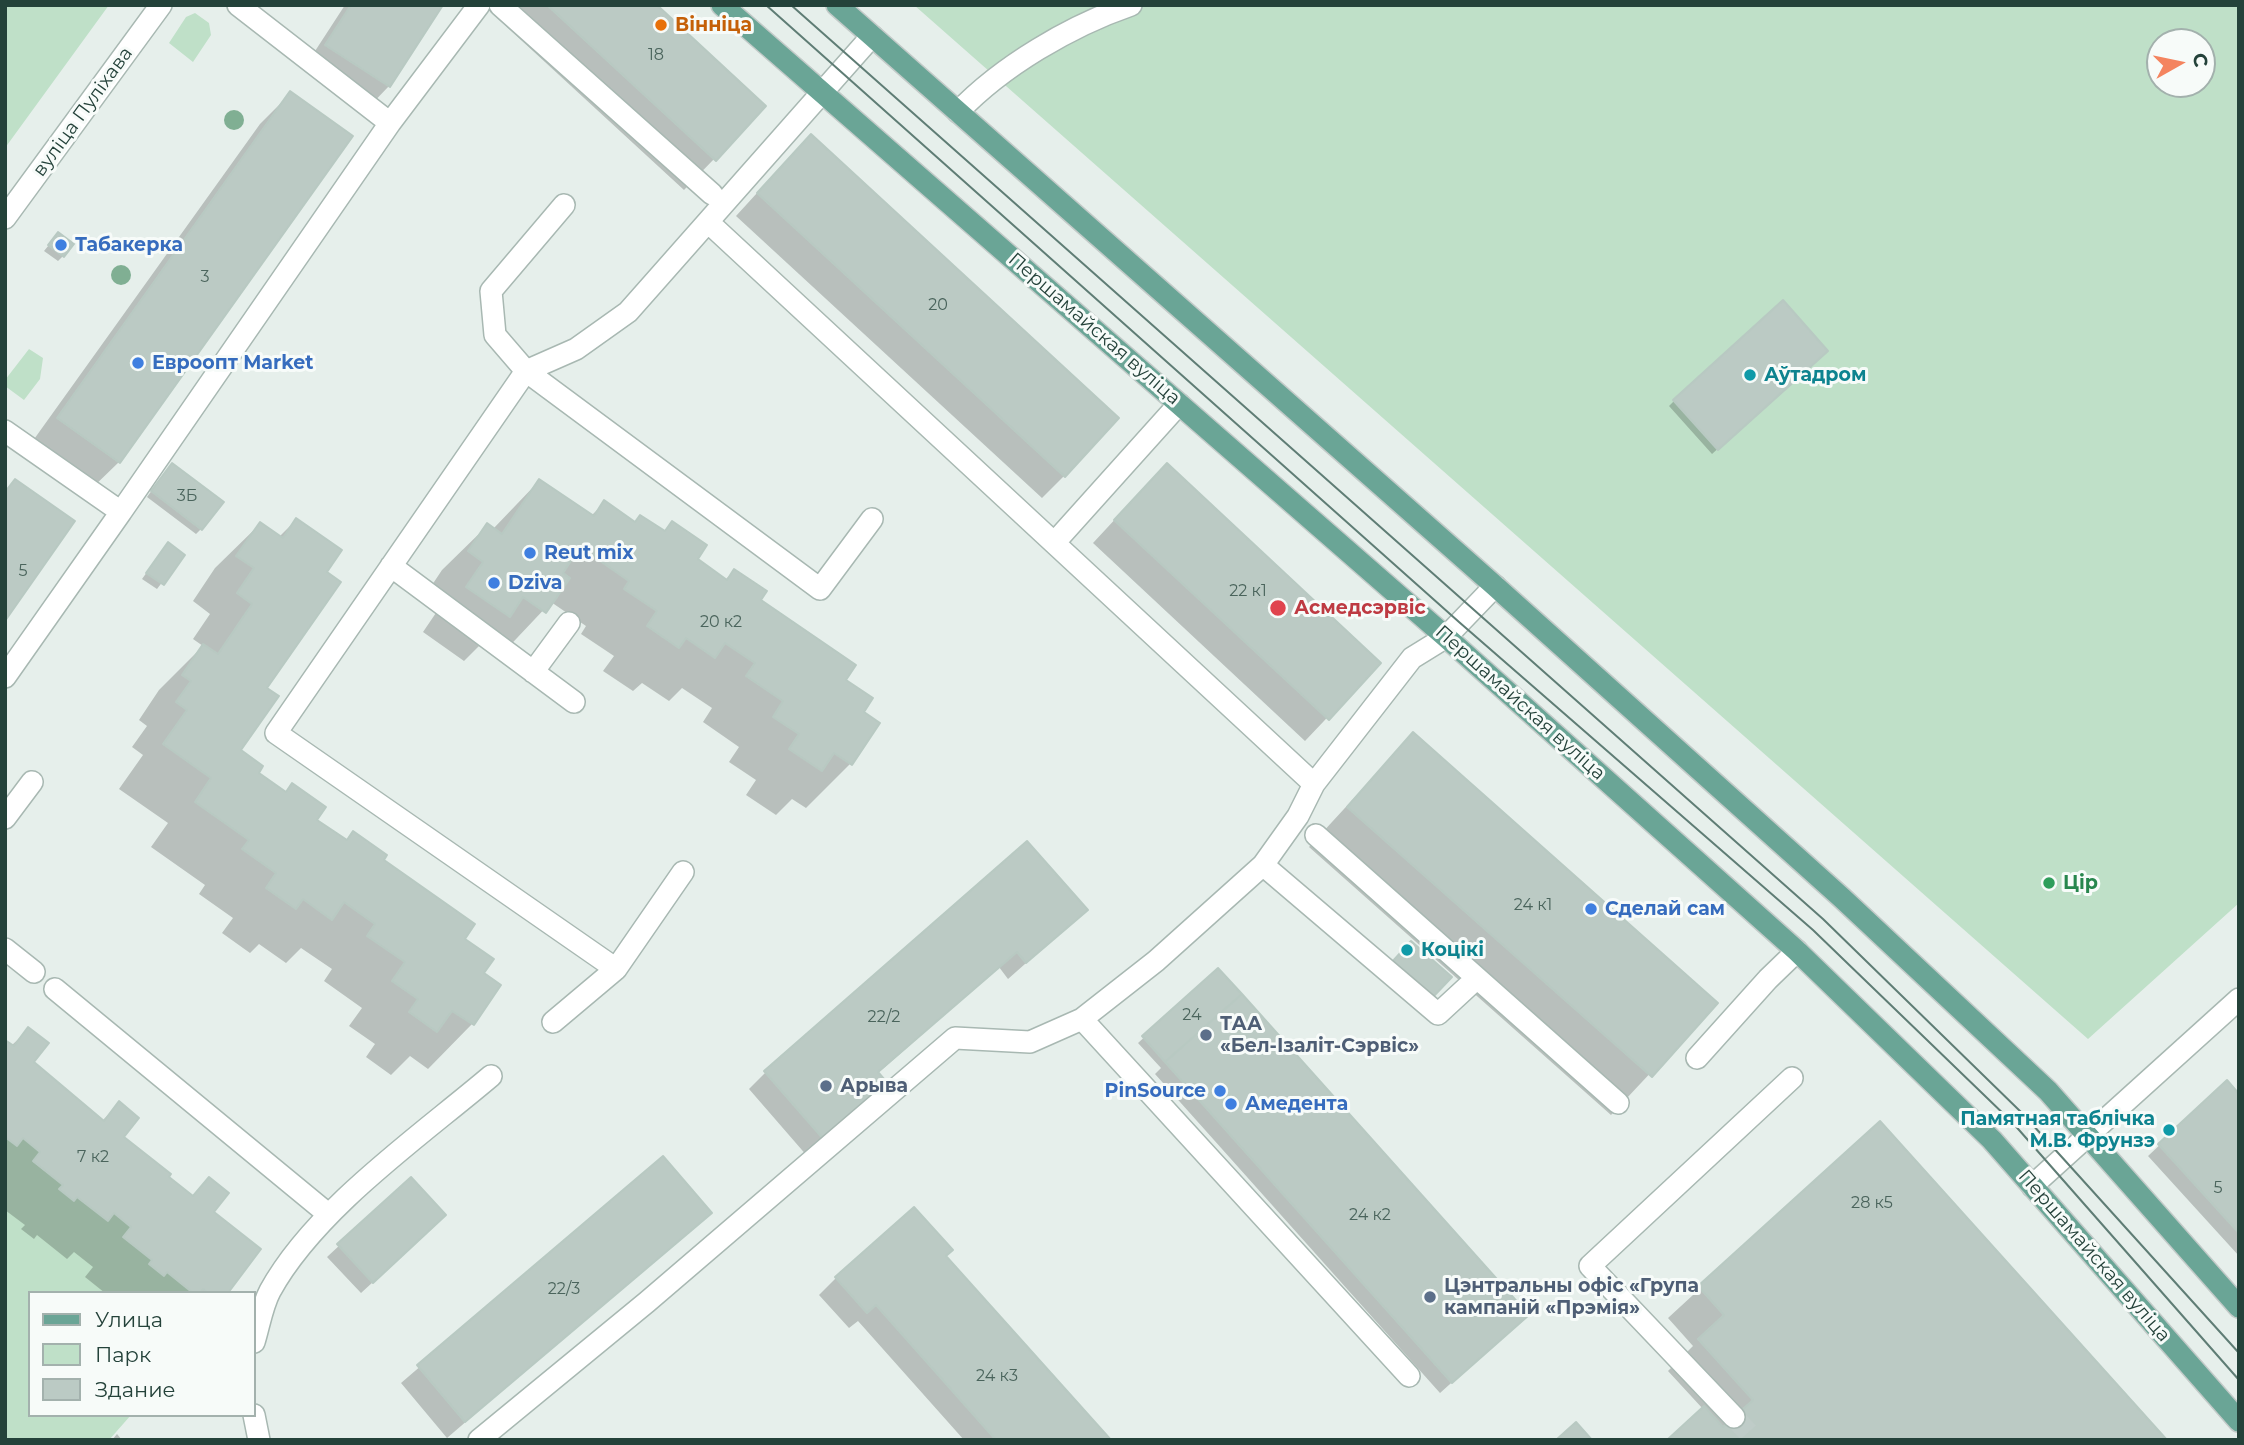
<!DOCTYPE html>
<html>
<head>
<meta charset="utf-8">
<style>
  body { margin:0 }
  #map { position:relative; width:2244px; height:1445px; overflow:hidden; background:#e6efeb; font-family:Montserrat,sans-serif }
  canvas { display:block }
  .frame { position:absolute; inset:0; border:7px solid #24423a; pointer-events:none }
  .legend { position:absolute; left:28px; top:1291px; width:228px; height:126px; box-sizing:border-box; background:#f7fbf9; border:2px solid #a3b1ad; margin:0; padding:9px 12px; list-style:none; font-size:21px; color:#24423a }
  .legend li { display:flex; align-items:center; gap:14px; height:35px }
  .legend b { width:35px; border:2px solid #a3b1ad }
  .north { position:absolute; left:2146px; top:28px; width:70px; height:70px; box-sizing:border-box; background:#f7fbf9; border:2px solid #a3b1ad; border-radius:50%; rotate:81deg; font-size:19px; font-weight:700; line-height:28px; text-align:center; color:#24423a }
  .north::after { content:''; display:block; margin:auto; width:24px; height:32px; background:#f4845f; clip-path:polygon(50% 0,100% 100%,50% 72%,0 100%) }
</style>
</head>
<body>
<div id="map">
<canvas width="2244" height="1445"></canvas>
<div class="frame"></div>
<ul class="legend">
<li><b style="height:9px;background:#6aa596"></b>Улица</li>
<li><b style="height:19px;background:#bfe0c8"></b>Парк</li>
<li><b style="height:19px;background:#bbcac4"></b>Здание</li>
</ul>
<div class="north">С</div>
</div>
<script>
const ctx = document.querySelector('canvas').getContext('2d');
ctx.lineJoin = 'round';
function fillPath(path, color) {
  ctx.fillStyle = color;
  ctx.fill(path, 'evenodd');
}
function trace(path, color, width, dash) {
  ctx.strokeStyle = color;
  ctx.lineWidth = width;
  ctx.lineCap = dash ? 'butt' : 'round';
  ctx.setLineDash(dash || []);
  ctx.stroke(path);
}
function drawText(font, color, halo, rows, align = 'center') {
  ctx.font = font + ' Montserrat,sans-serif';
  ctx.lineWidth = 6;
  ctx.setLineDash([]);
  ctx.textBaseline = 'middle';
  ctx.strokeStyle = halo;
  ctx.fillStyle = color;
  for (const [text, x, y, turn = 0] of rows) {
    ctx.save();
    ctx.translate(x, y);
    ctx.rotate((+turn || 0) * Math.PI / 180);
    ctx.textAlign = isNaN(turn) ? turn : align;
    if (halo) ctx.strokeText(text, 0, 0);
    ctx.fillText(text, 0, 0);
    ctx.restore();
  }
}
fillPath(new Path2D(`
  M5 5H109L5 148Z
  M914 5H2239V903L2088 1039ZM2160 42H2202V84H2160Z
  M195 13 209 23 211 35 193 62 169 43 186 17Z
  M29 349 43 358 40 379 24 400 5 386V380Z
  M5 1137 17 1146 23 1138 40 1152 33 1162 63 1185 60 1189 74 1200 77 1197 108 1221 114 1213 131 1227 123 1237 152 1260 149 1264 164 1275 167 1272 193 1293H30V1415H131L109 1440H5Z`), '#bfe0c8');
fillPath(new Path2D(`
  M345 5H441L389 86 367 109 304 68Z
  M483 5H654L714 159 684 190Z
  M290 94 119 462 88 492 27 449 260 124Z
  M789 158 1064 476 1042 498 736 216Z
  M53 240 63 256 58 261 44 251Z
  M1826 351 1712 454 1669 406 1674 401Z
  M167 470 201 529 196 534 147 497Z
  M539 481 591 516 604 503 634 523 663 532 672 523 695 560 725 580 734 571 758 601 843 680 861 713 851 763 806 808 792 799 776 815 746 795 756 780 729 762 739 747 703 722 712 708 682 688 669 701 642 683 633 691 603 671 614 656 581 634 586 626 551 602 500 656 482 643 464 661 423 632 440 607 424 597 442 570 487 526 493 529Z
  M1145 487 1379 663 1305 741 1093 543Z
  M296 520 324 572 265 688 239 751 256 774 284 793 293 785 315 820 346 841 354 833 462 939 482 974 499 986 472 1024 428 1069 410 1056 391 1075 366 1057 375 1044 349 1026 362 1008 324 981 332 969 301 948 286 963 259 944 250 953 222 933 233 918 199 894 205 885 151 847 168 823 119 789 143 755 132 747 147 726 139 720 159 690 203 646 193 639 210 614 193 601 215 568 260 524 279 537Z
  M163 550 183 555 157 589 142 579Z
  M1413 734 1716 1003 1611 1115 1309 847Z
  M1068 926 1008 979 999 967 877 1074 808 1157 749 1089 766 1072Z
  M1218 970 1515 1326 1440 1393 1155 1074 1161 1068 1138 1043Z
  M29 1029 32 1063 101 1122 119 1104 122 1137 167 1178 191 1197 209 1179 225 1293H105L85 1277 93 1267 74 1252 67 1259 37 1235 34 1239 21 1229 25 1225 5 1210V1042L11 1046Z
  M2226 1083 2239 1096V1256L2148 1156Z
  M1880 1123 2165 1440H1669L1703 1409 1668 1371 1693 1346 1668 1318Z
  M663 1158 709 1213 447 1438 401 1383Z
  M411 1179 433 1227 361 1293 327 1257Z
  M944 1256 1109 1440H964L858 1321 849 1328 819 1295 836 1278Z
  M117 1434 122 1440H112Z`), '#0003');
const building = new Path2D(`
  M351 5H443L390 87 325 45Z
  M547 5H657L766 106 716 161Z
  M290 91 353 136 120 463 57 418Z
  M811 134 1119 418 1065 477 757 193Z
  M58 232 74 244 64 257 48 245Z
  M1783 300 1828 351 1718 450 1673 400Z
  M172 463 224 502 202 530 151 491Z
  M1167 463 1381 663 1329 720 1114 520Z
  M15 479 75 521 5 621V492Z
  M539 479 594 516 604 500 635 522 640 515 665 531 672 521 707 545 698 559 727 580 734 569 767 591 761 600 856 665 846 680 873 698 864 712 880 723 852 765 834 753 822 771 789 749 799 734 773 717 783 701 746 676 755 663 725 643 715 658 686 638 679 648 647 626 657 611 624 589 629 581 580 547 563 573 570 578 546 613 523 597 510 617 466 587 483 562 468 551 487 523 502 534Z
  M296 518 342 550 327 572 341 582 267 688 279 696 241 750 263 766 259 773 286 792 292 783 326 807 317 820 347 840 353 831 387 855 384 860 475 924 465 939 494 959 484 973 501 985 474 1025 452 1011 437 1032 409 1012 418 999 392 981 405 962 367 936 375 924 344 902 332 920 303 899 296 909 266 888 276 873 242 849 249 840 195 802 211 778 163 744 187 710 176 702 191 681 182 675 203 644 218 654 252 604 237 593 254 568 236 556 260 522 283 538Z
  M168 542 185 555 164 585 146 573Z
  M1413 732 1718 1003 1652 1077 1347 807Z
  M1027 841 1088 910 1026 963 1017 952 878 1072 890 1086 826 1142 764 1071Z
  M1411 941 1452 977 1432 998 1392 962Z
  M1218 968 1242 994 1165 1062 1142 1036Z
  M1242 994 1529 1315 1452 1383 1165 1062Z
  M28 1027 49 1043 34 1062 104 1121 119 1101 139 1118 124 1137 171 1174 169 1177 193 1196 209 1177 229 1193 214 1212 261 1249 228 1293H208L203 1289 200 1293H193L167 1272 164 1276 149 1264 152 1260 123 1237 131 1227 114 1213 108 1221 77 1197 74 1201 59 1189 63 1185 33 1161 40 1152 23 1138 17 1146 5 1137V1040L14 1046Z
  M2227 1080 2239 1094V1233L2158 1144Z
  M1880 1121 2167 1440H1667L1704 1406 1723 1427 1753 1400 1698 1339 1724 1315 1698 1286Z
  M663 1156 712 1213 465 1422 417 1365Z
  M411 1177 446 1215 373 1283 337 1244Z
  M914 1207 953 1250 946 1256 1111 1440H996L876 1305 867 1313 835 1277Z
  M1576 1422 1592 1440H1556Z`);
fillPath(building, '#bbcac4');
trace(building, '#b8c9c2', 2);
trace(new Path2D(`
  M1734 1417 1755 1440`), '#bfccc8', 21, [21, 10]);
const minor = new Path2D(`
  M500 5 712 194
  M958 112C1002 66 1070 26 1131 5
  M390 123 479 5
  M564 205 491 291 495 335 526 371 820 589 872 519
  M5 218 161 5
  M708 222 1314 784
  M5 431 121 512 5 677
  M121 512 390 123 238 5
  M1055 542 1179 404
  M391 566 574 702
  M533 672 569 623
  M5 818 32 782
  M1316 835 1618 1103
  M1263 865 1438 1014 1477 978
  M683 872 616 969 276 733 526 371 576 349 628 312 872 36
  M5 949 34 972
  M55 989 328 1214
  M1082 1019 1409 1376
  M553 1022 616 969
  M1697 1058 1768 979 1797 951
  M2032 1186 2239 999
  M254 1342C259 1326 262 1306 270 1291 315 1209 419 1137 491 1076
  M254 1415 259 1440
  M1734 1417 1590 1266 1792 1078
  M479 1440 647 1302 955 1038 1030 1042 1082 1019 1156 961 1263 865 1298 816 1314 784 1412 658 1446 637 1495 586`);
const major = new Path2D(`
  M722 5 1446 637 1797 951 1992 1140 2239 1421
  M837 5 1495 586 1842 898 2048 1091 2239 1307`);
trace(minor, '#a8b8b2', 24);
trace(major, '#c2cac8', 24);
trace(minor, '#fff', 21);
trace(major, '#6aa596', 21);
trace(new Path2D(`
  M766 5 1459 622 1813 930 2012 1122 2239 1380
  M791 5 1823 919 2022 1113 2239 1353`), '#5f7d75', 2);
ctx.fillStyle = '#80af93';
for (const [x, y] of [
  [234,120],
  [121,275]
]) {
  ctx.beginPath();
  ctx.arc(x, y, 10, 0, 2 * Math.PI);
  ctx.fill();
}
for (const [x, y, r, color] of [
  [661,25,7,"#e8710a"],
  [61,245,7,"#3f7fe0"],
  [138,363,7,"#3f7fe0"],
  [1750,375,7,"#0f9aa8"],
  [530,553,7,"#3f7fe0"],
  [494,583,7,"#3f7fe0"],
  [1278,608,9,"#e0444e"],
  [2049,883,7,"#2e9e5b"],
  [1591,909,7,"#3f7fe0"],
  [1407,950,7,"#0f9aa8"],
  [1206,1035,7,"#5c6f8a"],
  [826,1086,7,"#5c6f8a"],
  [1220,1091,7,"#3f7fe0"],
  [1231,1104,7,"#3f7fe0"],
  [2169,1130,7,"#0f9aa8"],
  [1430,1297,7,"#5c6f8a"]
]) {
  const dot = new Path2D();
  dot.arc(x, y, r, 0, 2 * Math.PI);
  ctx.fillStyle = color;
  ctx.fill(dot);
  trace(dot, '#f7fbf9', 2.5);
}
drawText('16px', '#4a645c', null, [
  ["18",656,55],
  ["3",205,277],
  ["20",938,305],
  ["3Б",187,496],
  ["5",23,571],
  ["22 к1",1248,591],
  ["20 к2",721,622],
  ["24 к1",1533,905],
  ["24",1192,1015],
  ["22/2",884,1017],
  ["7 к2",93,1157],
  ["5",2218,1188],
  ["28 к5",1872,1203],
  ["24 к2",1370,1215],
  ["22/3",564,1289],
  ["24 к3",997,1376]
]);
drawText('bold 19px', '#c56008', '#f7fbf9', [
  ["Вінніца",675,25]
], 'left');
drawText('19px', '#24423a', '#f7fbf9', [
  ["вуліца Пуліхава",83,112,-54],
  ["Першамайская вуліца",1094,329,41],
  ["Першамайская вуліца",1520,703,42],
  ["Першамайская вуліца",2094,1256,49]
]);
drawText('bold 19px', '#366cbe', '#f7fbf9', [
  ["Табакерка",75,245],
  ["Евроопт Market",152,363],
  ["Reut mix",544,553],
  ["Dziva",508,583],
  ["Сделай сам",1605,909],
  ["PinSource",1206,1091,"right"],
  ["Амедента",1245,1104]
], 'left');
drawText('bold 19px', '#0d838f', '#f7fbf9', [
  ["Аўтадром",1764,375],
  ["Коцікі",1421,950],
  ["Памятная таблічка",2155,1119,"right"],
  ["М.В. Фрунзэ",2155,1141,"right"]
], 'left');
drawText('bold 19px', '#be3a42', '#f7fbf9', [
  ["Асмедсэрвіс",1294,608]
], 'left');
drawText('bold 19px', '#27864d', '#f7fbf9', [
  ["Цір",2063,883]
], 'left');
drawText('bold 19px', '#4e5e75', '#f7fbf9', [
  ["ТАА",1220,1024],
  ["«Бел-Ізаліт-Сэрвіс»",1220,1046],
  ["Арыва",840,1086],
  ["Цэнтральны офіс «Група",1444,1286],
  ["кампаній «Прэмія»",1444,1308]
], 'left');
</script>
</body>
</html>
